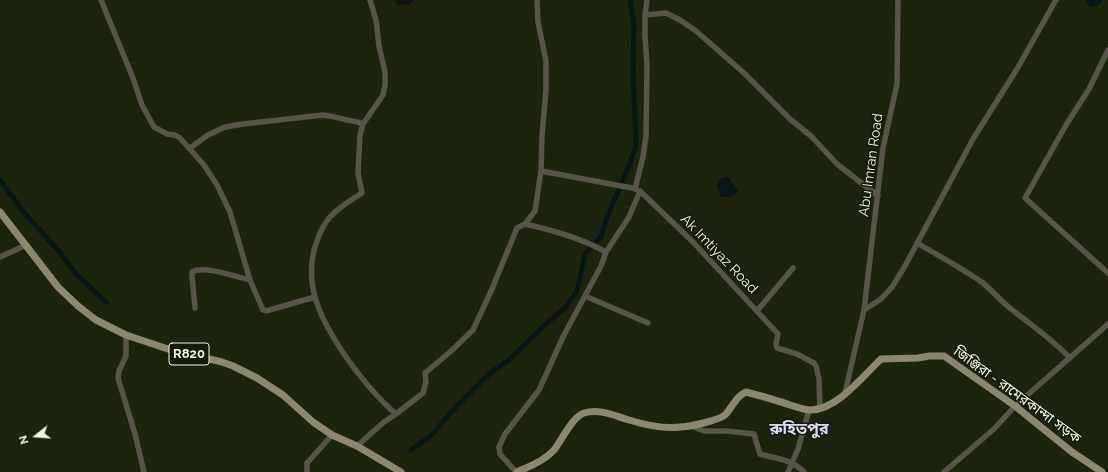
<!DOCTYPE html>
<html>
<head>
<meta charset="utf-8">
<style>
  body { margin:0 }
  #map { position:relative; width:1108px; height:472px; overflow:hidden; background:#1d240e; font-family:Raleway,sans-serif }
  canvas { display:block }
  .north { position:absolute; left:16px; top:416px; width:40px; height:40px; -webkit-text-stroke:3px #141a05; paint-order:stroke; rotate:253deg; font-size:11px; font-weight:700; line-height:16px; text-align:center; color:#f2f7e9 }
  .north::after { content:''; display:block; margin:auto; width:14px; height:18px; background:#f2f7e9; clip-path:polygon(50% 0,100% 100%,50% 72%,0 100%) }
</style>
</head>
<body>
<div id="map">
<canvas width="1108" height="472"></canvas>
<div class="north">N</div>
</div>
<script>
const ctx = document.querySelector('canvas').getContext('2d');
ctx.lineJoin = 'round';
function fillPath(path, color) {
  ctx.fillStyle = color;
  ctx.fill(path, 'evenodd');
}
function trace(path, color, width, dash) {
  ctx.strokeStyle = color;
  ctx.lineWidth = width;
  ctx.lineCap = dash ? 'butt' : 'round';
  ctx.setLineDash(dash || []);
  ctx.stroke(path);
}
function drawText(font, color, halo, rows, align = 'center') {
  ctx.font = font + ' Raleway,"Noto Sans Bengali",sans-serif';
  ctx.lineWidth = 3;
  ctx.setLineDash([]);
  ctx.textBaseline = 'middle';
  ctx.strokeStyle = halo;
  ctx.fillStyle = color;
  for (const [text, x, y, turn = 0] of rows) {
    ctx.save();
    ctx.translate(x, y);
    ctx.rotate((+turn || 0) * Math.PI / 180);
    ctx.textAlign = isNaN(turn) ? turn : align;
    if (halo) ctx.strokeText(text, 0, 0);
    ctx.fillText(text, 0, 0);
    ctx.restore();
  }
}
fillPath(new Path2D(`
  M395 0H414L410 4 397 5Z
  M1086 0H1100L1102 1 1100 4 1092 7 1088 5Z
  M726 177 730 178C732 183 734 188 739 190 734 197 727 198 720 196L717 184 720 179Z`), '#061614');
trace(new Path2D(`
  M0 180 25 214 58 250 76 274 106 302
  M411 450 432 435 452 411 489 374 510 359 547 323 566 307 577 291 585 254 601 237 607 217 627 171 636 146 633 68 634 25 630 0`), '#061614', 5);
trace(new Path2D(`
  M101 0 133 78 142 105 154 127 167 134 175 135 180 138 204 165 217 185 230 212 250 280 263 310 266 311 315 297
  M370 0 376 20 379 46 385 72V85L383 95 363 124 360 135 358 173 362 193C351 200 339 207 330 217 324 224 320 232 317 241 301 284 322 322 346 357 361 378 376 397 396 414
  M647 0 645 15 666 13 680 20 696 31 744 73 790 119 811 136 837 164 878 196
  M1108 50 1089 89 1066 125 1025 198 1108 273
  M190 148 208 135 225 127 243 124 323 115C333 116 338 118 347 120 354 121 357 121 363 124
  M541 171 632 188 640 191 693 242 778 334 776 344 777 348 797 354 814 363 816 366 819 379 820 409
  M635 189 643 157 646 136 647 67 645 36V15
  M525 224C552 230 581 238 606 252
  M917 243C939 256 962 268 983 283 994 292 1003 304 1015 312 1034 327 1053 340 1070 358
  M0 257 26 245
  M585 296 648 323
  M195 308 192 276V272C205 265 235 277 250 280
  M864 310 881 299 892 287 905 266 973 139 1017 69 1056 0
  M757 311 793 268
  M126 335V356L119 371 118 378 135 434 144 472
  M845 393 864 310 883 148 897 84 898 0
  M691 426 704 431H726L754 434 760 454C777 459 791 459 804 472
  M357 446 384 422 396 414 423 393 426 382 425 373 450 352 473 330 492 289 517 228 525 224 535 211 541 171 542 136 546 90V61L538 22 537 0
  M307 472V463L332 435
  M516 472 500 454 499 447 505 434 539 390 563 337 601 266 606 252 629 217 640 191
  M788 472 798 449 809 410
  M944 472 994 429 1015 406 1108 324`), '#575449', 5.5);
trace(new Path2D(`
  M0 212 58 287 78 306 96 320 126 335 171 350 222 362 233 366 257 378 283 395 313 422 332 435 357 446 401 472
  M517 472C530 466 544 461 554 450 562 440 572 417 584 413 599 408 615 416 629 420 645 425 663 429 680 427 689 427 721 420 726 414 733 406 736 396 746 392 761 396 776 400 790 405 797 407 804 410 811 410 838 409 863 376 881 359L918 358 929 356H944L1015 406 1072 452 1102 472`), '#8d8770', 7);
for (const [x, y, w] of [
  [189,354,40]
]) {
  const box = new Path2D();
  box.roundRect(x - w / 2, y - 11, w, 22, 3);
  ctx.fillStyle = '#141a05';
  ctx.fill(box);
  trace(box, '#f2f7e9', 1);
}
drawText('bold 13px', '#f2f7e9', null, [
  ["R820",189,354]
]);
drawText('14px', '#f2f7e9', '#141a05', [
  ["Abu Imran Road",871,165,-82],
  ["Ak Imtiyaz Road",719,254,46],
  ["জিঞ্জিরা - রামেরকান্দা সড়ক",1017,395,36]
]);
drawText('bold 16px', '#d5dcf8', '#141a05', [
  ["রুহিতপুর",799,429]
]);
</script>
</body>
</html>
